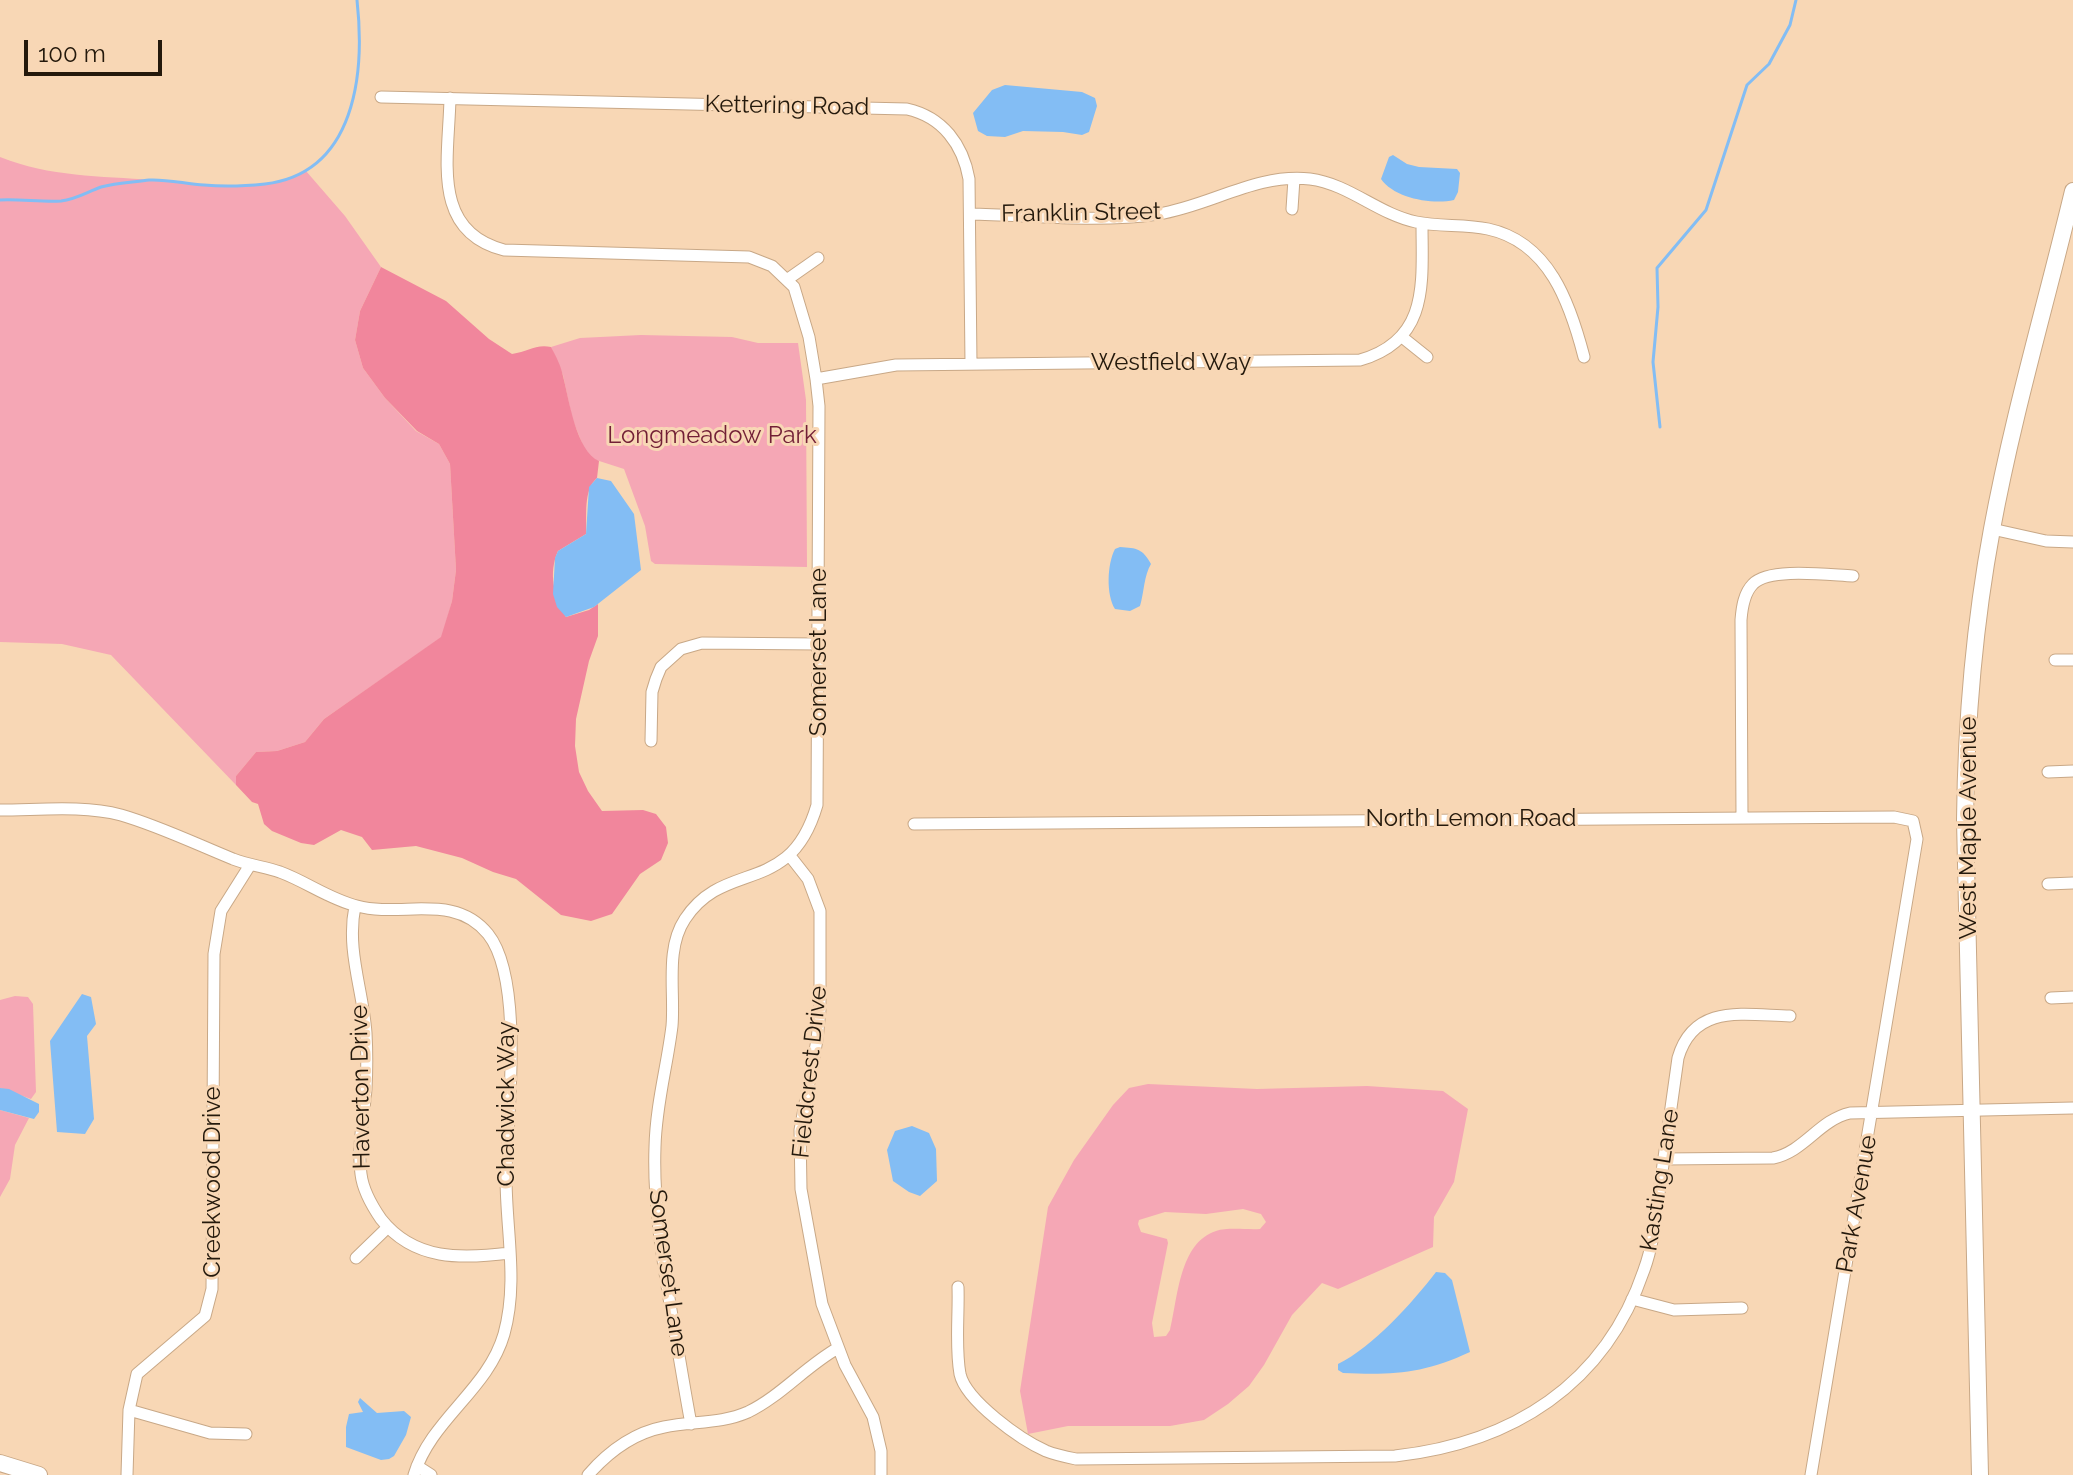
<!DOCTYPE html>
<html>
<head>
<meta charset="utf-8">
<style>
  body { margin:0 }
  #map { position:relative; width:2073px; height:1475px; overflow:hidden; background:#f8d7b5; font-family:Raleway,sans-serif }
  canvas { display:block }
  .scale { position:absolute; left:24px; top:40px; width:138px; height:36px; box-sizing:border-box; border:4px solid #24190c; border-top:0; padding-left:10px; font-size:24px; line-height:28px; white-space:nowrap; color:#24190c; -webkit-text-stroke:6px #f8d7b5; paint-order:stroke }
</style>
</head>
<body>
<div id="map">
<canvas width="2073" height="1475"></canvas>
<div class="scale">100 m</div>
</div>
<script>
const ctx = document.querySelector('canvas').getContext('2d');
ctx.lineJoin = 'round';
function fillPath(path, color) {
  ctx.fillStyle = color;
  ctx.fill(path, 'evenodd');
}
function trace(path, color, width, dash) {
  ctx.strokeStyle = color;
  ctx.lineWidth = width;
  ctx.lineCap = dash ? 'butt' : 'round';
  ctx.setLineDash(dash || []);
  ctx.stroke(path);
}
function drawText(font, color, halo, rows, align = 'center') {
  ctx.font = font + ' Raleway,sans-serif';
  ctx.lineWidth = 6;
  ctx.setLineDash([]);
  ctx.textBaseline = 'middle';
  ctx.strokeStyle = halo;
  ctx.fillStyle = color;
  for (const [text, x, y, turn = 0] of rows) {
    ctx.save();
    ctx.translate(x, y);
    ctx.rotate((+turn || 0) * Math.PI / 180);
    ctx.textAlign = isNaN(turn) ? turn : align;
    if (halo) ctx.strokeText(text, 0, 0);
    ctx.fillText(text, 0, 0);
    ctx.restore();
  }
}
fillPath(new Path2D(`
  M0 157C50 177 100 176 153 180 203 184 259 195 306 171L345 216 381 267 360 311 355 340 363 368 385 398 416 431 439 444 450 464 456 570 452 601 442 637 324 719 305 742 277 751 256 752 236 776V785L111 655 62 644 0 642Z
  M641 335 732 337 758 343H798L806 400 807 567 655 564 651 561 645 526 624 469 593 459 586 453 572 418 563 375 551 347 580 338Z
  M15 996 28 997 33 1004 36 1092 31 1099 0 1088V1000Z
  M1148 1084 1257 1089 1367 1086 1443 1091 1468 1109 1454 1182 1434 1217 1433 1247 1338 1289 1322 1283 1292 1315 1264 1365 1249 1386 1228 1404 1204 1420 1170 1426H1068L1028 1434 1020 1391 1048 1207 1074 1160 1113 1105 1129 1088ZM1243 1209 1261 1214 1266 1222 1260 1229C1247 1230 1228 1227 1216 1231 1179 1243 1178 1298 1170 1330L1166 1336 1154 1337 1152 1323 1168 1243 1167 1239 1141 1232 1138 1224 1139 1220 1165 1212 1206 1214Z
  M0 1110 29 1118 15 1145 10 1179 0 1197Z`), '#f5a7b5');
fillPath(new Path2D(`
  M381 267 446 301 489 339 512 354C528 352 535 344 551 347 556 356 561 366 563 376 569 399 576 451 599 461L597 478C583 490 587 516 586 534L558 551C548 574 554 595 566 617L589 610 598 604V636L589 661 576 719 575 746 579 772 588 791 602 811 643 810 656 814 666 827 668 843 661 860 640 874 612 914 591 921 561 915 516 879 493 872 462 858 416 846 372 850 362 837 341 830 314 845 301 843 272 831 264 824 258 804 252 802 236 785V776L256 752 277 751 305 742 324 719 441 637 452 601 456 570 450 464 439 444 417 431 385 398 363 368 355 340 360 311Z`), '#f1869c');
fillPath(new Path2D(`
  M1005 85 1082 92 1095 98 1097 106 1089 132 1082 135 1063 132 1023 131 1005 137 987 136 978 131 973 113 992 90Z
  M1393 155 1407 164 1419 167 1457 169 1460 173 1458 192 1454 200C1432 205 1394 198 1381 179L1389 157Z
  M597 478 611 481 634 514 641 570 594 607 566 617 557 607 553 594 555 558 558 551 586 534 589 487Z
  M1120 547C1137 548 1143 549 1151 564 1144 575 1144 593 1140 606L1130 611 1115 609C1106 595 1107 564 1115 549Z
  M82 994 91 997 96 1024 87 1036 94 1119 85 1134 57 1132 50 1041Z
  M0 1088 9 1089 39 1104V1112L34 1119 0 1110Z
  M912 1126 929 1133 936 1149 937 1181 920 1196 909 1192 893 1181 887 1150 895 1131Z
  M1436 1272 1445 1273 1452 1280 1470 1352C1423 1374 1393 1375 1343 1373L1338 1370V1364C1373 1347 1412 1303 1436 1272Z
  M360 1398 377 1413 404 1411 411 1417 406 1435 394 1456 389 1459 381 1460 346 1447V1427L349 1414 363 1412 358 1402Z`), '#83bdf4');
trace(new Path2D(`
  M0 200C20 199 41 202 61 201 77 199 87 192 101 187 115 183 135 182 149 180 167 179 186 184 204 185 224 187 246 186 265 184 356 173 365 73 357 0
  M1660 427 1653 362 1658 307 1657 268 1706 210 1747 85 1769 64 1790 25 1796 0`), '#83bdf4', 3);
const minor = new Path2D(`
  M381 97 907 109C943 117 963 145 969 179L971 364
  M450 98C449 157 430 231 504 250L749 257 772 266 794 287 809 337 816 379 819 406 817 805C790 898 725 858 685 919 665 949 675 992 672 1026 667 1067 656 1104 655 1147 653 1202 662 1256 671 1310 678 1348 684 1387 691 1424
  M1292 209 1294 179
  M970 214C1030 215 1098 223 1158 214 1210 206 1256 173 1310 179 1349 184 1378 214 1416 222 1439 227 1464 224 1488 229 1549 242 1570 303 1584 357
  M788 279 818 258
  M1402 337 1427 357
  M816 379 896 365 1360 360C1430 340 1422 282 1422 223
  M1992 529 2046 541 2073 542
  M2055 660H2073
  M651 741 652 692 656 679 661 667 681 649 702 643 819 644
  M2048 772 2073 771
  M0 810C39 810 83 805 121 815 159 826 196 844 233 859 249 865 265 867 280 872 307 882 329 899 357 906 402 918 454 892 488 934 524 979 508 1114 506 1171 505 1226 519 1280 504 1334 488 1390 431 1419 414 1475
  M1742 817 1741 620C1742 607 1744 593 1753 584 1769 567 1829 575 1853 576
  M914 824 1894 817 1913 821 1917 839 1811 1475
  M790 856 808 879 820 911V1010L817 1040 800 1130 801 1189 822 1304 845 1365 873 1417 881 1451V1475
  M2048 884 2073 883
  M355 906C346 950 363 990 366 1033 367 1051 367 1071 366 1089 364 1117 357 1146 361 1174 363 1191 372 1206 381 1219 414 1261 462 1259 510 1253
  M2051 998 2073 997
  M1664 1159 1773 1158C1804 1152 1819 1120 1850 1113L2073 1108
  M356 1258 388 1227
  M958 1287C959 1315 955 1346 960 1374 966 1401 1021 1440 1046 1451 1056 1455 1066 1457 1076 1459L1395 1456C1512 1443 1605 1385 1644 1270 1654 1243 1656 1214 1660 1186 1666 1143 1672 1101 1678 1058 1694 1003 1744 1015 1790 1016
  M1632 1299 1674 1310 1742 1308
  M129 1410 210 1433 246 1434
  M417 1466 431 1475
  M127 1475 129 1410 137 1374 205 1316 212 1289 214 954 221 911 250 865
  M588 1475C609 1451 633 1433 664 1427 693 1421 721 1424 748 1412 781 1396 806 1366 838 1348`);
const secondary = new Path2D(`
  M0 1463 39 1475
  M1980 1475 1965 820C1966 722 1974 626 1992 529 2013 415 2046 304 2073 191`);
trace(minor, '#c8a887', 13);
trace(secondary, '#c8a887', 18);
trace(minor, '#fff', 11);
trace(secondary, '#fff', 16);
drawText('24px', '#24190c', '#f8d7b5', [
  ["Kettering Road",787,106,1],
  ["Franklin Street",1081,213,-1],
  ["Westfield Way",1171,363],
  ["Somerset Lane",819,652,-90],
  ["North Lemon Road",1471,819],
  ["West Maple Avenue",1969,828,-90],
  ["Fieldcrest Drive",810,1072,-84],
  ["Haverton Drive",361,1087,-91],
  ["Chadwick Way",507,1104,-90],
  ["Kasting Lane",1660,1180,-81],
  ["Creekwood Drive",213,1182,-90],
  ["Park Avenue",1857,1204,-80],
  ["Somerset Lane",668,1273,82]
]);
drawText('24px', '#721f36', '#f8d7b5', [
  ["Longmeadow Park",712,436]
]);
</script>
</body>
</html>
